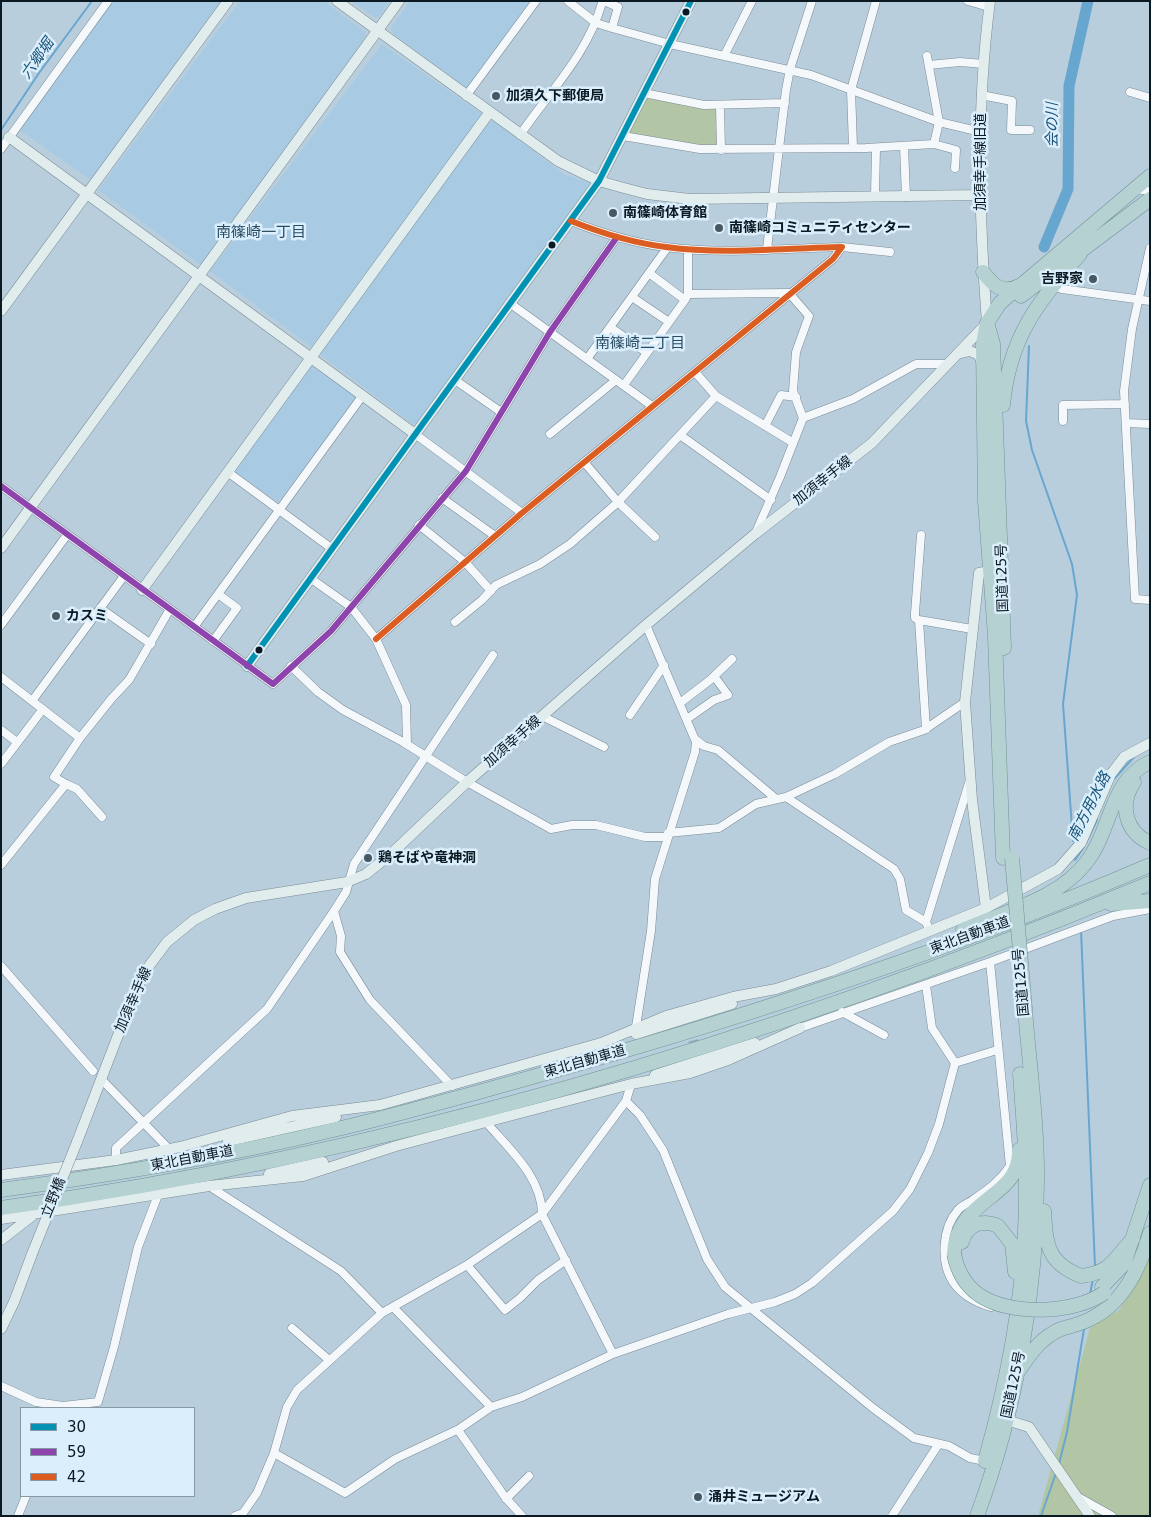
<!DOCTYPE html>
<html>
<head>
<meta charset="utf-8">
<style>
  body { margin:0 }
  #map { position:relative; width:1151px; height:1517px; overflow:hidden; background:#b9cedd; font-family:"DejaVu Sans",sans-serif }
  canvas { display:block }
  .frame { position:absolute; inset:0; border:2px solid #0a1922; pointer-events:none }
  .legend { position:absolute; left:20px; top:1407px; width:175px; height:90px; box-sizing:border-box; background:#dbeefc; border:1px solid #8799a5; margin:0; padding:6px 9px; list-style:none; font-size:15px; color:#0a1922 }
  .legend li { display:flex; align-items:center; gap:10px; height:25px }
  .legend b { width:25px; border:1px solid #8799a5 }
</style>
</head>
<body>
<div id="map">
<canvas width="1151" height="1517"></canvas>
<div class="frame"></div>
<ul class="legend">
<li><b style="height:6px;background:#0293b4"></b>30</li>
<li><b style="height:6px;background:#8e44ad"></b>59</li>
<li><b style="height:6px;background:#db5d22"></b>42</li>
</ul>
</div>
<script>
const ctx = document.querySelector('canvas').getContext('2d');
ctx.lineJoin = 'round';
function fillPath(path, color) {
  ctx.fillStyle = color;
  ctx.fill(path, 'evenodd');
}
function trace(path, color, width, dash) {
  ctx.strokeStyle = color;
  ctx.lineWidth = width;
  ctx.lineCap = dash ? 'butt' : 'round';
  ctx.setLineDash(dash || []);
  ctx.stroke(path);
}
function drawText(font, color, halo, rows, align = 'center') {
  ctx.font = font + ' "DejaVu Sans","Noto Sans JP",sans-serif';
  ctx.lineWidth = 5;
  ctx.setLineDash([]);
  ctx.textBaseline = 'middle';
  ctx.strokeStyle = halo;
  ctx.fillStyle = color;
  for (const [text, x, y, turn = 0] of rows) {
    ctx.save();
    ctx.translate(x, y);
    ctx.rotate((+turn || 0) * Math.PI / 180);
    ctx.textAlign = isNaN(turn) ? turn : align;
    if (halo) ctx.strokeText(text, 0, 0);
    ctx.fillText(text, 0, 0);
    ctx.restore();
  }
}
fillPath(new Path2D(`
  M113 1H224L92 181 18 129Z
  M240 1H324L365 32 366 37 201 265 98 190Z
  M351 1H390L380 16 374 17Z
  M410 1H531L466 88 393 34 391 27Z
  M382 44 482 114 311 347 210 271Z
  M494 121 565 175 591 183 418 424H413L318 353 488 122Z
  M313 360 360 394 278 502 236 473V469Z`), '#a8cbe3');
fillPath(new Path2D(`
  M648 98 689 106 716 108 718 111 717 146 704 147 630 135 629 131 645 99Z
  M1150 1252V1516H1038L1090 1328 1119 1310 1143 1273Z`), '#b2c5a4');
trace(new Path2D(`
  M1 130 39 73 92 1
  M1029 346 1026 421 1032 450 1072 564 1077 595 1063 704 1073 841
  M1114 779 1135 756
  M1086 843 1097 820
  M1075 860 1084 847
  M1081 930 1095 1267
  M1090 1294 1093 1279
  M1059 1464 1067 1432 1084 1329
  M1041 1516 1056 1473`), '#67a7cf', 2);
trace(new Path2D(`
  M1044 247 1068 189 1069 86 1088 1`), '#67a7cf', 11);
trace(new Path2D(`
  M689 1026 698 1056`), '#96aab8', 10, [10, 5]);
const street = new Path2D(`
  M568 1 596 23 612 28 670 44 811 75 939 122 981 132
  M968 1 989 7
  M724 56 752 1
  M929 65 960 62 984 64
  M1130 92 1150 98
  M644 93 704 105 785 103
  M981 95 1012 101 1011 130H1030
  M466 96 536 1
  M720 105 721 150
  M520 135C550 91 587 55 602 3L604 1 618 7 612 28
  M623 136 700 149 866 148 934 144 939 122 927 56
  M934 144 956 150 955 168
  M904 146 906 197
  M853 147 851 90 876 1
  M1 149 108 1
  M1136 189 1150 191
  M875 196 876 148
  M842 247 890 252
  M1150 248 1132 329 1124 391 1135 599 1150 600
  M767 249 786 90 790 69 812 1
  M649 273 685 300
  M1052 285 1062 289 1150 301
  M688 294 789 293 809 316 796 352 793 391 803 418
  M632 297 669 322
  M511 304 652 406
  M610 327 647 353
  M587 359 667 248
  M695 372 716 396 792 442
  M455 380 501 412
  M624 385 685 300 688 294V249
  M1063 421V405L1125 404
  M1126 423 1150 424
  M765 426 781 395 796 397
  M415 434 522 513
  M550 434 616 380
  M680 435 771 500
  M584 462 618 502 655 537
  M229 473 331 548
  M1 486 273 684 331 631 466 471 550 332 617 237
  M442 498 495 536
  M419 525 465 562 491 591
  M756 532 780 477 803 418 853 399 916 364H947
  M310 578 351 607 376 639 406 705 407 744
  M100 608 151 644
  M919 620 915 618V613L921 535
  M455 622 482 600 496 585 540 564 570 544 617 503 716 396
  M1 625 67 535
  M194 627 363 395
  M376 639 522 513 833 259 842 247C784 248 724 255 666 247 633 243 601 233 571 221
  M213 641 237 608 218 594
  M291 666 318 692 343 710 403 742 467 782 551 829 572 825H596L645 837H667
  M1 677 80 738
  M32 701 124 576
  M680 703 710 680 732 659
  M630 715 664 665
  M542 716 604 747
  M687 719 714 700 728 695 714 676
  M926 729 919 620 972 629
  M1 730 17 742
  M695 739 704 746 718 750 775 798
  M1 764 43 709
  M66 784 77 789 102 817
  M786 797 894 869 900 879 906 910 926 922
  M668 833 719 828 756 804 786 797 835 774 889 742 924 730 965 702
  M1 865 66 784 54 777 80 738 112 698 129 680 170 609
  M334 911 341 936 340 952 370 1000 452 1086
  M928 927 926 922 969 783
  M990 962 1113 916 1150 909
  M1 966 93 1071
  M842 1012 884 1035
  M800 1028 990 962 1010 1166C1000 1181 989 1189 974 1199 969 1203 962 1205 958 1210 942 1228 940 1262 953 1282 962 1295 977 1303 991 1307
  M635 1033 651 931 655 879 695 752 696 742 646 625
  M955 1063 997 1050
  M104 1082 169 1149
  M626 1101 640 1115 663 1150 707 1259 725 1287 873 1408 914 1438 949 1446 970 1458 985 1461
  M486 1122C509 1149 542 1177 542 1214L613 1354
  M116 1160V1148L267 1009 334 911 346 892 354 864 493 655
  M209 1186 341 1271 382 1313
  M467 1265 505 1310 520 1298 538 1280 566 1260
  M393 1307 491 1407
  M292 1328 329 1360
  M1 1386 36 1402 63 1406 98 1402 114 1347 138 1247 158 1195
  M458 1430 505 1497 522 1516
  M274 1453 345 1493 395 1459 459 1429 491 1407 522 1397 613 1354 728 1314 775 1302 795 1294 812 1283 893 1211 910 1189 928 1153 939 1124 955 1063 932 1028 926 985
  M1078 1497 1112 1516
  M506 1499 529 1476
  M18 1516 26 1496
  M235 1516 243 1513 257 1493 274 1453 287 1407 297 1390 382 1313 467 1265 542 1214 626 1101 631 1084
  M892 1516 938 1445`);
const secondary = new Path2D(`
  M337 1 558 161 599 181 624 188 647 194 690 199 981 195
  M9 137 415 434
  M1 311 228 1
  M957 354 970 351 979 355 982 363
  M1 548 399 1
  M142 590 489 113
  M247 666 599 181 691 1
  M986 908 972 800 965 702 979 573 990 571
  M636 1034 732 1004
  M655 1075 755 1043
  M228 1141 336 1117
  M77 1142 135 991 149 966 167 942 194 920 215 909 246 898 347 882 366 874 392 853 467 782 646 625 755 534 872 443 987 323C979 216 976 108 990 1
  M269 1174 323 1162
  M1 1175 116 1160 180 1147 292 1116 380 1105 601 1043 666 1016 733 997 776 989 831 971 986 908 1058 869 1081 843 1111 774 1124 757 1150 743
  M1 1219 209 1186 303 1176 396 1146 486 1122 631 1084 690 1073 728 1060 800 1028
  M1 1240 32 1216
  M1 1329 14 1302 32 1254
  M1000 1418 1029 1427 1090 1516`);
const highway = new Path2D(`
  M983 272C993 285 1002 295 1019 286
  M1021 296 1150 199
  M988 326 993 344 1004 648
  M1003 405C1009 339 1037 302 1080 254
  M1134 782C1119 804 1125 832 1150 843
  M1003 858 995 636 985 501 983 344 987 323 1000 303 1150 176
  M1111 904 1150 901
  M963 930C1006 911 1060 899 1088 860 1112 828 1110 780 1150 762
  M1 1190C112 1175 223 1157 333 1130 422 1109 511 1083 599 1058 786 1004 971 942 1150 865
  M1 1208C394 1154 784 1035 1150 883
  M1044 1211C1046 1244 1047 1263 1081 1276 1113 1272 1113 1259 1133 1239
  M962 1242C967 1224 982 1219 998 1226L1012 1244 1015 1272
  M954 1254C956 1197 1021 1199 1019 1150
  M1102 1287 1124 1264 1150 1185
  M1020 1369C1031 1352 1042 1337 1061 1329 1071 1326 1081 1324 1090 1319 1124 1303 1140 1267 1150 1233
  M985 1461C1006 1386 1022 1308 1025 1230 1028 1178 1024 1126 1020 1074
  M977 1516C1017 1407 1038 1287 1037 1171 1037 1117 1029 1062 1025 1009`);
trace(street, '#7a8a95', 9);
trace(secondary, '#7a8a95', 11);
trace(highway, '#6f9498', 15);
trace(street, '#f4f8fa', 8);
trace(secondary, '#e1eded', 10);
trace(highway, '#b6d1d1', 14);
const secondaryBridge = new Path2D(`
  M32 1254 77 1142`);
const highwayBridge = new Path2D(`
  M1012 858 1025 1009
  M954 1254C957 1270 965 1285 979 1295 1010 1316 1074 1314 1104 1293`);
trace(secondaryBridge, '#7a8a95', 11, []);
trace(highwayBridge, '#6f9498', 15, []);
trace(secondaryBridge, '#e1eded', 10);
trace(highwayBridge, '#b6d1d1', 14);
trace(new Path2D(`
  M247 666 599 181 691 1`), '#0293b4', 6);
trace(new Path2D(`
  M1 486 273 684 331 631 466 471 550 332 617 237`), '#8e44ad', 6);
trace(new Path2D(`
  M376 639 522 513 833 259 842 247C784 248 724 255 666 247 633 243 601 233 571 221`), '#db5d22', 6);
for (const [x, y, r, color] of [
  [686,12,4.5,"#0a1922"],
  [496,96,5,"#475863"],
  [613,213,5,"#475863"],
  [719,228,5,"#475863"],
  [552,245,4.5,"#0a1922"],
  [1093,279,5,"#475863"],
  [56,616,5,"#475863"],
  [259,650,4.5,"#0a1922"],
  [368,858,5,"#475863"],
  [698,1497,5,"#475863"]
]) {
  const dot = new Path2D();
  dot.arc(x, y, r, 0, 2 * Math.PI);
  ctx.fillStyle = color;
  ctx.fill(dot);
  trace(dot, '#dbeefc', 2);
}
drawText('bold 14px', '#0a1922', '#dbeefc', [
  ["加須久下郵便局",506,96],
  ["南篠崎体育館",623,213],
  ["南篠崎コミュニティセンター",729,228],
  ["吉野家",1083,279,"right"],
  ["カスミ",66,616],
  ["鶏そばや竜神洞",378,858],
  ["涌井ミュージアム",708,1497]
], 'left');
drawText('14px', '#0a1922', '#dbeefc', [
  ["加須幸手線旧道",981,162,-90],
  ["加須幸手線",823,481,-38],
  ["国道125号",1003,578,-92],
  ["加須幸手線",513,742,-41],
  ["東北自動車道",970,936,-20],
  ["国道125号",1022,982,-95],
  ["加須幸手線",134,1000,-66],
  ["東北自動車道",585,1062,-16],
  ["東北自動車道",192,1159,-11],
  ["立野橋",54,1198,-68],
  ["国道125号",1014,1385,-78]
]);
drawText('italic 15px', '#185578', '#dbeefc', [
  ["六郷堀",38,59,-55],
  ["会の川",1053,125,-90],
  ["南方用水路",1090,807,-63]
]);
drawText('15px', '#294c63', '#dbeefc', [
  ["南篠崎一丁目",261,233],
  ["南篠崎二丁目",640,344]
]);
</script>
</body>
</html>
